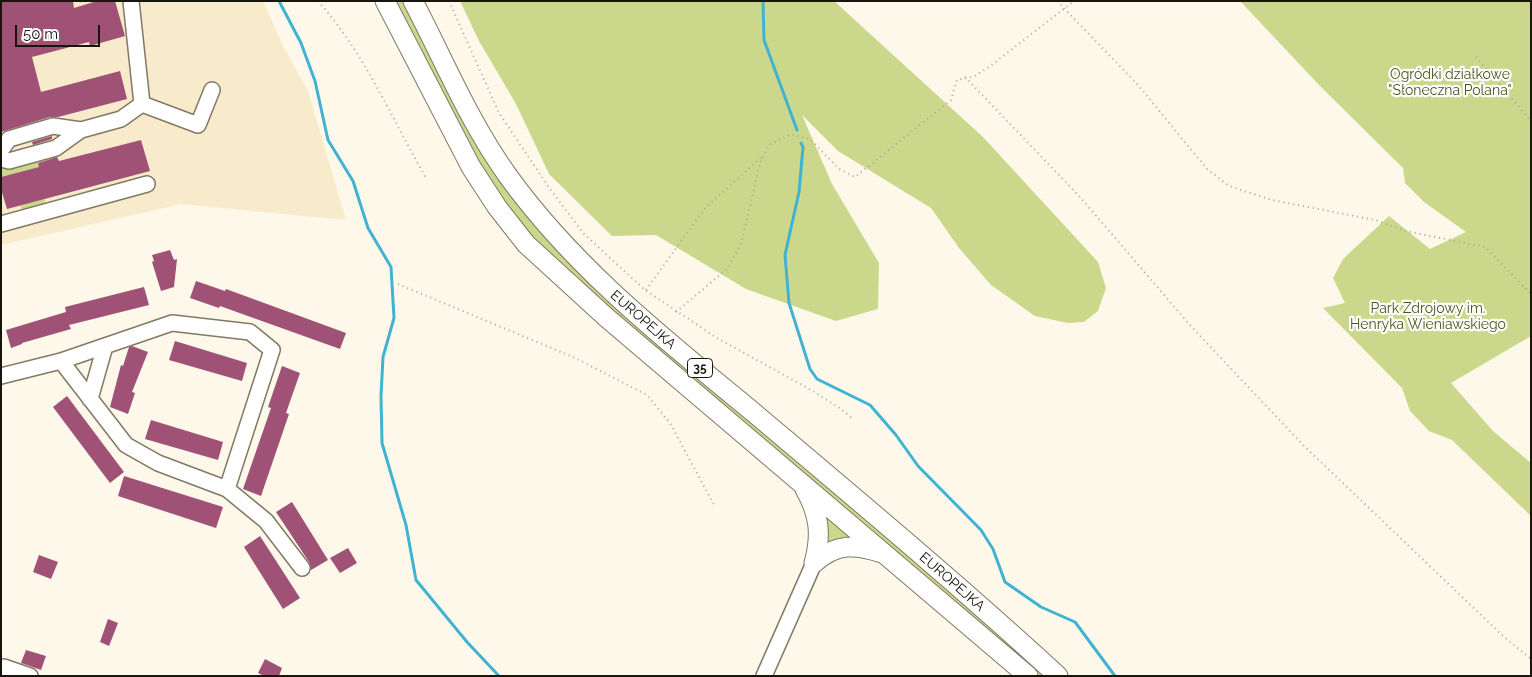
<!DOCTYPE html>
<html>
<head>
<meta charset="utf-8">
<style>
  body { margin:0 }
  #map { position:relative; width:1532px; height:677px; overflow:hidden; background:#fdf8ea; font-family:Raleway,sans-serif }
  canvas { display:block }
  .frame { position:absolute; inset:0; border:2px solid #18150d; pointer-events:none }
  .scale { position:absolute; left:15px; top:25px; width:85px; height:22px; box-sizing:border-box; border:2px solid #18150d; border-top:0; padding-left:6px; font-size:15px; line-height:18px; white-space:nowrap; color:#18150d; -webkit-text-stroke:4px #fff; paint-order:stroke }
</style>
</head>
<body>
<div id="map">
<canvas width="1532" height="677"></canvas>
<div class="frame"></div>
<div class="scale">50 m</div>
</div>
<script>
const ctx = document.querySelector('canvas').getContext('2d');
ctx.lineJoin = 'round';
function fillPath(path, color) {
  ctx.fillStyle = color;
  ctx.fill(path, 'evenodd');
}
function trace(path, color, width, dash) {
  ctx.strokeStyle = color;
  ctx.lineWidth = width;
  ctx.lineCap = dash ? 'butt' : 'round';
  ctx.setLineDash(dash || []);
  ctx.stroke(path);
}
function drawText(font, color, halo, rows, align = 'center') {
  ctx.font = font + ' Raleway,sans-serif';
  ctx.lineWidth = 4.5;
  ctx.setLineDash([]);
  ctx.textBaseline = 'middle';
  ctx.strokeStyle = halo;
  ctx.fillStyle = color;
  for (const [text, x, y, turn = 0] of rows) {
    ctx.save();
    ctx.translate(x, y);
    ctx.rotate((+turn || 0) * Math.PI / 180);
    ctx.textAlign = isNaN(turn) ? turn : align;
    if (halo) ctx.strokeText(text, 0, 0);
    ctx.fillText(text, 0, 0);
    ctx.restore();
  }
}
fillPath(new Path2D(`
  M1 1H263L282 44 308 91 346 220 181 204 1 245Z`), '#f8ebcc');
fillPath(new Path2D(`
  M393 1H405L501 179 800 462 1048 676H1038L548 255 515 219 478 163Z
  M460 1H834L983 137 1098 262 1106 288 1098 311 1084 322 1068 323 1035 316 991 285 959 248 931 208 838 151 802 115 832 184 879 263 878 309 836 321 746 289 656 235 612 236 549 174 516 104 479 41Z
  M1240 1H1531V336L1451 383 1493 431 1531 463V516L1452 440 1429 431 1410 411 1402 388 1323 308 1345 303 1333 278 1343 259 1389 216 1430 249 1466 232 1424 202 1405 183 1403 168 1320 86Z
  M37 159 39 167 1 177V167Z
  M45 199V206L23 211 20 205Z
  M824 510 858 539 826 546Z`), '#cbd88b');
trace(new Path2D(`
  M279 1 301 43 315 81 328 140 353 181 368 228 391 267 394 318 383 357 381 396 382 443 406 525 416 580 467 642 499 676
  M763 1 764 40 797 130
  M801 143 803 147 799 192 785 255 789 303 810 369 817 379 870 405 896 435 918 466 981 530 993 549 1005 582 1041 607 1075 622 1115 676`), '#41b3d2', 3);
fillPath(new Path2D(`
  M1 1H73L74 8 97 1H115L125 36 90 46 89 42 32 57 41 92 120 71 127 99 58 117H50L1 132Z
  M52 136V139L33 145 32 142Z
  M141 140 150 171 7 209 1 189V177L39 167 38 163 57 157 59 161Z
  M170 250 174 260 177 259 174 287 161 291 152 262 154 261 152 255Z
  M196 281 225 291 226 289 346 333 340 349 220 306 219 308 190 298Z
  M144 287 149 305 69 325 71 329 22 343V344L11 348 6 330 66 312 65 307Z
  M175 341 247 363 242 381 169 360Z
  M132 346 148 352 132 392 135 393 128 414 110 407 121 365 123 366 129 347Z
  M282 366 300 373 286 413 289 414 261 496 243 489 271 408 268 407Z
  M67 396 124 472 110 483 53 407Z
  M151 420 223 442 218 460 145 439Z
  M124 476 223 507 216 528 118 496Z
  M292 502 328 560 311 570 309 562 276 512Z
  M260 536 300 598 283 609 244 547Z
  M348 548 357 563 340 573 330 558Z
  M39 555 58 562 51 579 33 572Z
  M108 619 118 623 109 646 100 642Z
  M26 650 46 656 41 670 21 663Z
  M265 659 282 668 279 676H264L258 673Z`), '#9f5275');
const minor = new Path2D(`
  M131 1 142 104
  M1 150 9 139 53 126 81 130
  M1 159 9 161 56 148 81 130 121 119 142 104 198 125 212 90
  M1 224 147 184
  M61 361 126 445 158 463 227 489 266 521 302 568
  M1 376 61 361 172 323 250 332 272 350 227 489
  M90 399 105 346
  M1 669 4 667 30 676
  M764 676 814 563`);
const major = new Path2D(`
  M385 1 471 167 497 207 526 244 607 318 1028 676
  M413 1C444 60 469 122 508 176 575 269 666 340 753 412 856 499 959 585 1058 676
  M805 489C819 514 822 534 814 563
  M814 563C836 543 856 544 882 553`);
trace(minor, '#827964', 18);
trace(major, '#827964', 21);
trace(new Path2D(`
  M318 1C365 54 391 117 426 178
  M449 1 499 113 550 189 583 233 645 290 717 338 813 391 841 409 854 420
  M1057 1 1138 85 1207 169 1229 186 1272 200 1375 220 1406 231 1485 247 1531 294
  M1476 57 1531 121
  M965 77 1080 197 1189 324 1302 444 1503 636 1531 659
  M398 284 573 357 647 395 670 423 714 505
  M646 290 705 208 762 157
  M676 312 728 268 741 244 760 163 769 145 791 134 810 139 839 169 855 177 951 100 957 80 975 76 989 67 1074 1`), '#a9a499', 2, [1, 4]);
trace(minor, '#fff', 15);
trace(major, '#fff', 19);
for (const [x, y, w] of [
  [700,368,25]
]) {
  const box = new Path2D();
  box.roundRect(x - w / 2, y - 9.5, w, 19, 4);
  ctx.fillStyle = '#fff';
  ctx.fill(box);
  trace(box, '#18150d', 1);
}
drawText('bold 12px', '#18150d', null, [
  ["35",700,368]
]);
drawText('14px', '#4e5518', '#fff', [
  ["Ogródki działkowe",1450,75],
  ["\"Słoneczna Polana\"",1450,91],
  ["Park Zdrojowy im.",1428,309],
  ["Henryka Wieniawskiego",1428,325]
]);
drawText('14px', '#18150d', '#fff', [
  ["EUROPEJKA",643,320,41],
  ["EUROPEJKA",952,582,41]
]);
</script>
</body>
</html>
